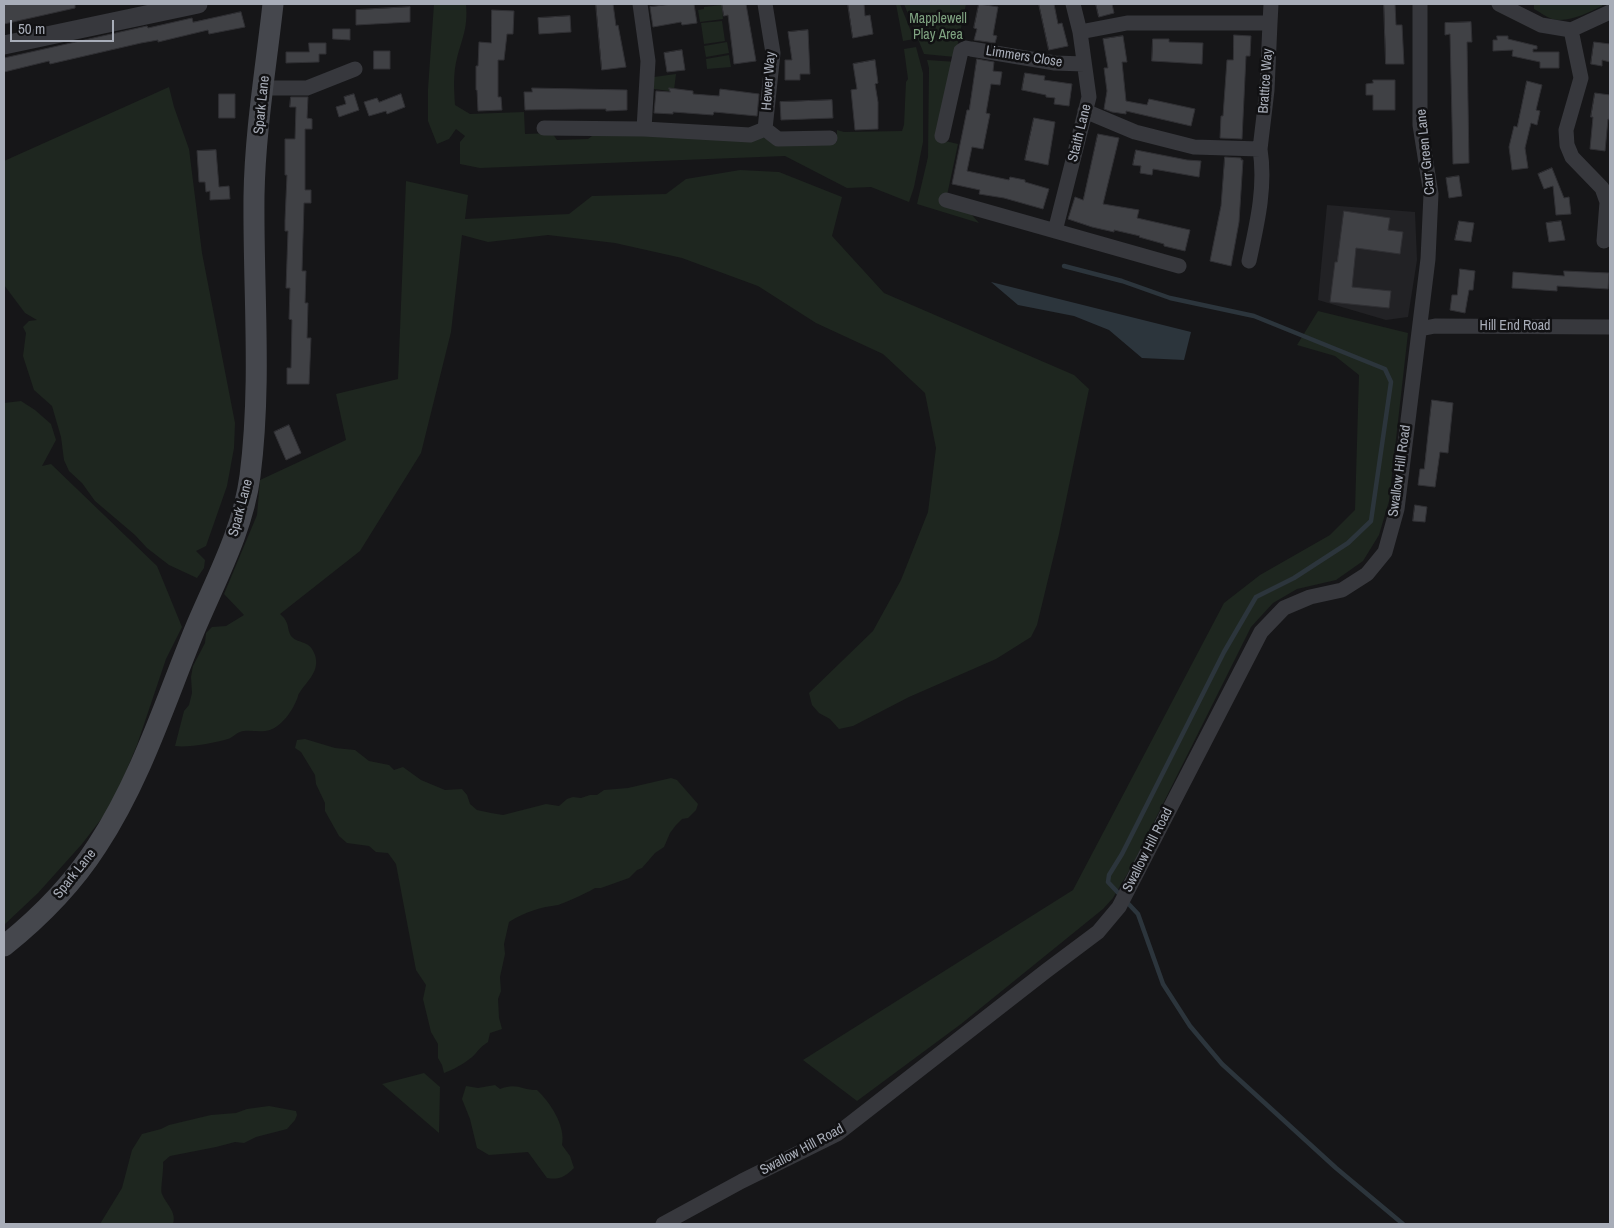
<!DOCTYPE html>
<html>
<head>
<meta charset="utf-8">
<style>
  body { margin:0 }
  #map { position:relative; width:1614px; height:1228px; overflow:hidden; background:#161618; font-family:"Archivo Narrow",sans-serif }
  canvas { display:block }
  .frame { position:absolute; inset:0; border:5px solid #a8adb8; pointer-events:none }
  .scale { position:absolute; left:10px; top:20px; width:104px; height:22px; box-sizing:border-box; border:2px solid #a8adb8; border-top:0; padding-left:6px; font-size:15px; line-height:18px; white-space:nowrap; color:#a8adb8; -webkit-text-stroke:4px #111113; paint-order:stroke }
</style>
</head>
<body>
<div id="map">
<canvas width="1614" height="1228"></canvas>
<div class="frame"></div>
<div class="scale">50 m</div>
</div>
<script>
const ctx = document.querySelector('canvas').getContext('2d');
ctx.lineJoin = 'round';
function fillPath(path, color) {
  ctx.fillStyle = color;
  ctx.fill(path, 'evenodd');
}
function trace(path, color, width, dash) {
  ctx.strokeStyle = color;
  ctx.lineWidth = width;
  ctx.lineCap = dash ? 'butt' : 'round';
  ctx.setLineDash(dash || []);
  ctx.stroke(path);
}
function drawText(font, color, halo, rows, align = 'center') {
  ctx.font = font + ' "Archivo Narrow",sans-serif';
  ctx.lineWidth = 5;
  ctx.setLineDash([]);
  ctx.textBaseline = 'middle';
  ctx.strokeStyle = halo;
  ctx.fillStyle = color;
  for (const [text, x, y, turn = 0] of rows) {
    ctx.save();
    ctx.translate(x, y);
    ctx.rotate((+turn || 0) * Math.PI / 180);
    ctx.textAlign = isNaN(turn) ? turn : align;
    if (halo) ctx.strokeText(text, 0, 0);
    ctx.fillText(text, 0, 0);
    ctx.restore();
  }
}
fillPath(new Path2D(`
  M1327 205 1415 212 1417 260 1408 317 1386 320 1318 300Z`), '#222225');
fillPath(new Path2D(`
  M434 4H466C468 27 463 36 457 58 453 73 454 89 455 105L470 114 524 112 525 134 552 133 557 140 588 139 595 134 759 136 777 143 837 142V130L844 132 902 131 904 125 906 82 908 79 904 49 916 47 923 73V142L914 187 909 202 871 187 847 188 785 156 480 168 460 164V142L465 136 456 129 449 139 437 144 428 121V89Z
  M896 4H900L914 39 903 41Z
  M904 4H966L955 57 924 54Z
  M1534 4H1603L1602 6C1587 13 1569 23 1552 19 1546 17 1540 12 1534 9Z
  M722 5 723 19 700 22 698 10 704 9V7Z
  M722 21 725 41 704 44 701 23Z
  M727 42 729 53 706 57 704 46Z
  M729 55 731 67 707 69 706 59Z
  M927 60 957 62 941 140 958 144 946 200 965 207 979 223 917 204 928 157 929 68Z
  M676 74 673 98 669 97V91L654 89V77Z
  M169 87 174 107 189 149 202 253 235 423 234 448 227 486 206 546 196 551 205 560 204 568 197 578 169 565 147 548 135 535 95 501 82 483 69 471 64 460 61 437 52 406 34 390 23 356 26 333 23 327 29 321 37 320 25 313 4 285V161Z
  M740 170 779 172 842 197 832 236 884 293 1074 375 1089 389 1059 534 1037 625 1031 637 996 659 909 697 853 726 839 729 830 719 819 713 812 705 809 693 873 631 901 580 928 512 936 448 925 393 883 354 816 323 758 286 682 258 615 243 548 235 488 242 462 235 451 332 421 453 360 551 280 614C291 623 286 630 292 637 299 644 310 640 315 655 320 671 308 680 300 692 297 696 299 695 297 699 293 710 282 726 270 730 260 733 248 729 240 732 235 734 232 738 228 739 215 743 187 748 175 746L184 711 189 705 192 693 191 677 193 666 205 643 206 633 212 627 226 626 244 615 224 594 257 515 260 480 346 440 336 394 398 379 406 181 468 195 465 219 569 214 592 196 666 194 686 179Z
  M1318 311 1408 333 1389 501 1379 535 1363 561 1336 580 1297 589 1273 603 1251 627 1133 864 1113 898 1103 909 961 1024 857 1101 803 1060 1073 890 1224 603 1260 575 1330 535 1355 510 1359 375 1335 356 1297 345Z
  M21 401 35 410 51 424 56 440 42 466 51 464 157 566 182 627 166 659 137 745 112 805 82 844 38 893 4 925V403Z
  M305 739 335 748 355 750 369 761 389 765 394 770 403 767 421 780 445 790 462 789 467 795 470 804 477 810 491 813 503 815 546 804 559 806 567 799 573 797 581 798 590 795H597L604 790 628 788 671 778 677 780 698 804 696 810 688 818 682 819 676 825 670 833 664 847 655 853 642 868 637 870 629 878 601 888H595C589 892 565 903 558 905 542 907 524 912 509 922L504 944 505 954 500 977 501 991 498 999 499 1018 502 1029 490 1033 488 1042C482 1046 480 1048 476 1053 471 1060 451 1071 444 1073L442 1065 438 1058V1044L431 1032 423 999 426 985 416 970 396 864 388 853 376 852 369 846 347 843 339 836 325 811V803L316 784 315 775 301 752 295 748 297 740Z
  M424 1073 440 1087 439 1133 382 1084Z
  M495 1085 500 1089C516 1082 522 1090 537 1090 550 1102 566 1126 562 1145L570 1156 574 1168C565 1177 559 1180 547 1178L528 1152 489 1155 477 1148 470 1119 462 1099 466 1086 478 1088Z
  M269 1106 296 1111 297 1115 295 1120 287 1129 256 1137 244 1143 235 1142 216 1147 170 1156 163 1162C164 1170 160 1190 162 1194 166 1204 177 1212 173 1224H100L122 1188 132 1150 142 1134 161 1129 169 1125 211 1115 236 1113 247 1109Z`), '#1e261f');
fillPath(new Path2D(`
  M991 282 1191 332 1184 360 1142 358 1109 330 1074 316 1018 305Z`), '#2c353c');
trace(new Path2D(`
  M1064 266 1122 281 1170 298 1254 316 1385 369 1391 382 1371 521 1348 543 1294 578 1256 597 1224 652 1122 854 1109 875 1108 882 1138 914 1163 984 1190 1026 1222 1064 1336 1168 1403 1224`), '#2c353c', 4.5);
const building = new Path2D(`
  M4 4H75V8L4 24Z
  M596 4H613L616 26 618 25 626 67 602 70Z
  M673 4H694L697 23 682 25 681 22 653 27 650 7Z
  M722 4H746L756 61 734 64 728 15 724 16Z
  M848 4H864L865 16 870 15 873 34 853 38Z
  M979 4 998 7 993 35 997 36 995 43 974 40 977 29 974 28Z
  M1039 4H1054L1058 24 1062 23 1068 46 1049 50Z
  M1096 4H1112L1114 13 1099 17Z
  M1384 4H1395L1396 25H1402L1404 64H1386Z
  M410 7V22L356 25V10Z
  M492 10 514 11 513 34H507L504 60H498V97H501L502 110 478 111 477 90H476V66H478L479 42 491 43Z
  M241 12 245 27 209 34 208 30 158 42V40L141 43 50 64 49 61 4 72V58L147 26 148 28 192 18 193 22Z
  M570 16 571 32 539 34 538 18Z
  M1471 22 1472 42H1467L1469 163 1453 164 1450 34 1445 35V23Z
  M333 29H350V40L333 39Z
  M808 30 810 74H800V80H785V60H792L788 32Z
  M1234 35 1251 36 1250 56H1246L1242 139 1220 138 1221 116H1223L1227 60H1233Z
  M1123 36 1127 62H1122L1126 101 1147 105 1149 99 1195 109 1191 126 1126 111V114L1112 112 1104 109 1107 91 1104 68H1108L1103 39Z
  M1497 36H1508V39L1537 46V49H1533V52H1559V68H1540V62L1512 56 1513 50 1493 51V40H1497Z
  M1153 39H1169V42L1203 43 1202 64 1152 61Z
  M1594 42 1610 44V62L1602 60V66L1591 64Z
  M309 43H326V54H319V62L286 63V52H309Z
  M682 50 685 70 667 72 664 53Z
  M374 51H390V69H374Z
  M977 59 994 62 993 71 1002 72 1000 85 991 84 986 113 990 114 983 149 972 147 967 171 1009 180 1010 177 1025 180V182L1049 189 1043 209 1004 198 979 194 980 190 952 184 967 110H969Z
  M875 60 878 83 875 84 878 102V129L855 130 851 90 857 89 853 64Z
  M1025 73 1045 76 1044 80 1072 84 1069 106 1054 104 1055 98 1046 97V95L1022 90Z
  M1373 80H1395V110H1373V95H1366V84L1373 83Z
  M1527 81 1542 85 1536 110 1540 111 1537 125 1531 123 1525 148 1528 168 1512 170 1509 147 1514 126 1517 127Z
  M532 88 627 90V110L606 111V109H581L525 110 524 92H532Z
  M669 88 693 91V94L719 96 720 89 759 94 757 116 714 112 713 115 673 112V114L654 113 656 91 670 92Z
  M1595 93 1610 95V120L1608 119 1605 151 1590 149 1593 117H1591Z
  M219 94H235V118H219Z
  M354 94 359 110 339 117 336 107 346 104 344 97Z
  M401 94 405 107 387 114 386 111 369 116 364 102 377 98 379 102Z
  M291 97H308L307 118 312 119V129H305V190H311V203H304L302 271H306L305 303H308L307 338H311L309 384H287V368H291L292 320 289 319 290 288H286L288 231H285V220L287 175H285V139H295L296 107H290Z
  M832 100 833 118 781 120 780 102Z
  M1034 118 1055 122 1048 165 1025 160Z
  M1098 134 1119 138 1103 204 1139 210 1137 218 1190 230 1185 251 1164 246V244L1139 237 1140 236 1114 230V232L1092 227 1068 219 1075 197 1083 200Z
  M216 150 219 187 229 186 230 199 210 200V191L206 192 205 182H199L197 151Z
  M1136 150 1187 160 1201 161 1199 177 1153 169 1152 175 1140 173 1141 166 1133 165Z
  M1225 157 1241 158V160H1243L1239 222 1231 266 1210 261 1221 206Z
  M1552 168 1564 198 1569 197 1571 214 1556 215 1553 186 1544 189 1538 174Z
  M1459 176 1462 196 1449 198 1446 178Z
  M1344 211 1390 218 1388 230 1403 232 1400 254 1356 248 1352 287 1391 291 1389 308 1330 302 1335 262H1337Z
  M1459 221 1474 223 1471 242 1455 240Z
  M1561 221 1565 240 1549 242 1546 223Z
  M1460 269 1475 271 1473 290H1469L1465 313 1450 310 1452 295H1457Z
  M1564 271 1609 273 1608 289 1557 286V291L1512 288 1513 272 1564 276Z
  M1432 400 1453 403 1448 453 1440 452 1435 487 1418 485 1420 469H1424Z
  M289 425 301 453 286 460 274 432Z
  M1415 505 1427 507 1425 522 1413 521Z`);
fillPath(building, '#404145');
trace(building, '#303034', 1);
trace(new Path2D(`
  M640 4 648 61 644 129
  M1499 4 1541 25 1571 30 1610 12
  M1270 23 1271 4
  M1571 30 1581 78 1566 130 1567 145 1572 157 1602 188 1607 202 1604 241
  M1080 32 1127 23H1270L1267 90 1260 149 1194 147 1135 132 1085 111
  M263 88H307L355 69
  M544 128 644 129 750 135 765 129 773 53 765 4
  M765 129 778 139 830 138
  M942 136 961 51 966 48 971 49 1055 63 1084 64
  M946 200 1179 266
  M1055 231 1089 97 1080 32 1073 4
  M1249 261C1257 224 1266 187 1260 149
  M1420 329 1435 326 1610 327
  M663 1224 742 1181 837 1134 1046 971 1098 932 1119 907 1261 632 1284 608 1310 597 1342 590 1367 574 1385 552 1397 509 1428 259 1431 194 1420 125V4`), '#37383d', 15);
trace(new Path2D(`
  M4 45 198 4`), '#37383d', 19);
trace(new Path2D(`
  M4 946C39 918 72 885 97 846 141 779 165 702 195 629 216 579 243 530 250 476 262 382 253 290 254 196 255 132 266 67 273 4`), '#45474d', 21);
drawText('14px', '#7fa381', '#111113', [
  ["Mapplewell",938,19],
  ["Play Area",938,35]
]);
drawText('14px', '#a8adb8', '#111113', [
  ["Limmers Close",1024,57,9],
  ["Hewer Way",769,81,-86],
  ["Brattice Way",1266,81,-86],
  ["Spark Lane",262,105,-84],
  ["Staith Lane",1080,133,-76],
  ["Carr Green Lane",1426,152,-96],
  ["Hill End Road",1515,326],
  ["Swallow Hill Road",1400,471,-82],
  ["Spark Lane",241,508,-75],
  ["Swallow Hill Road",1148,850,-63],
  ["Spark Lane",75,874,-51],
  ["Swallow Hill Road",802,1150,-28]
]);
</script>
</body>
</html>
